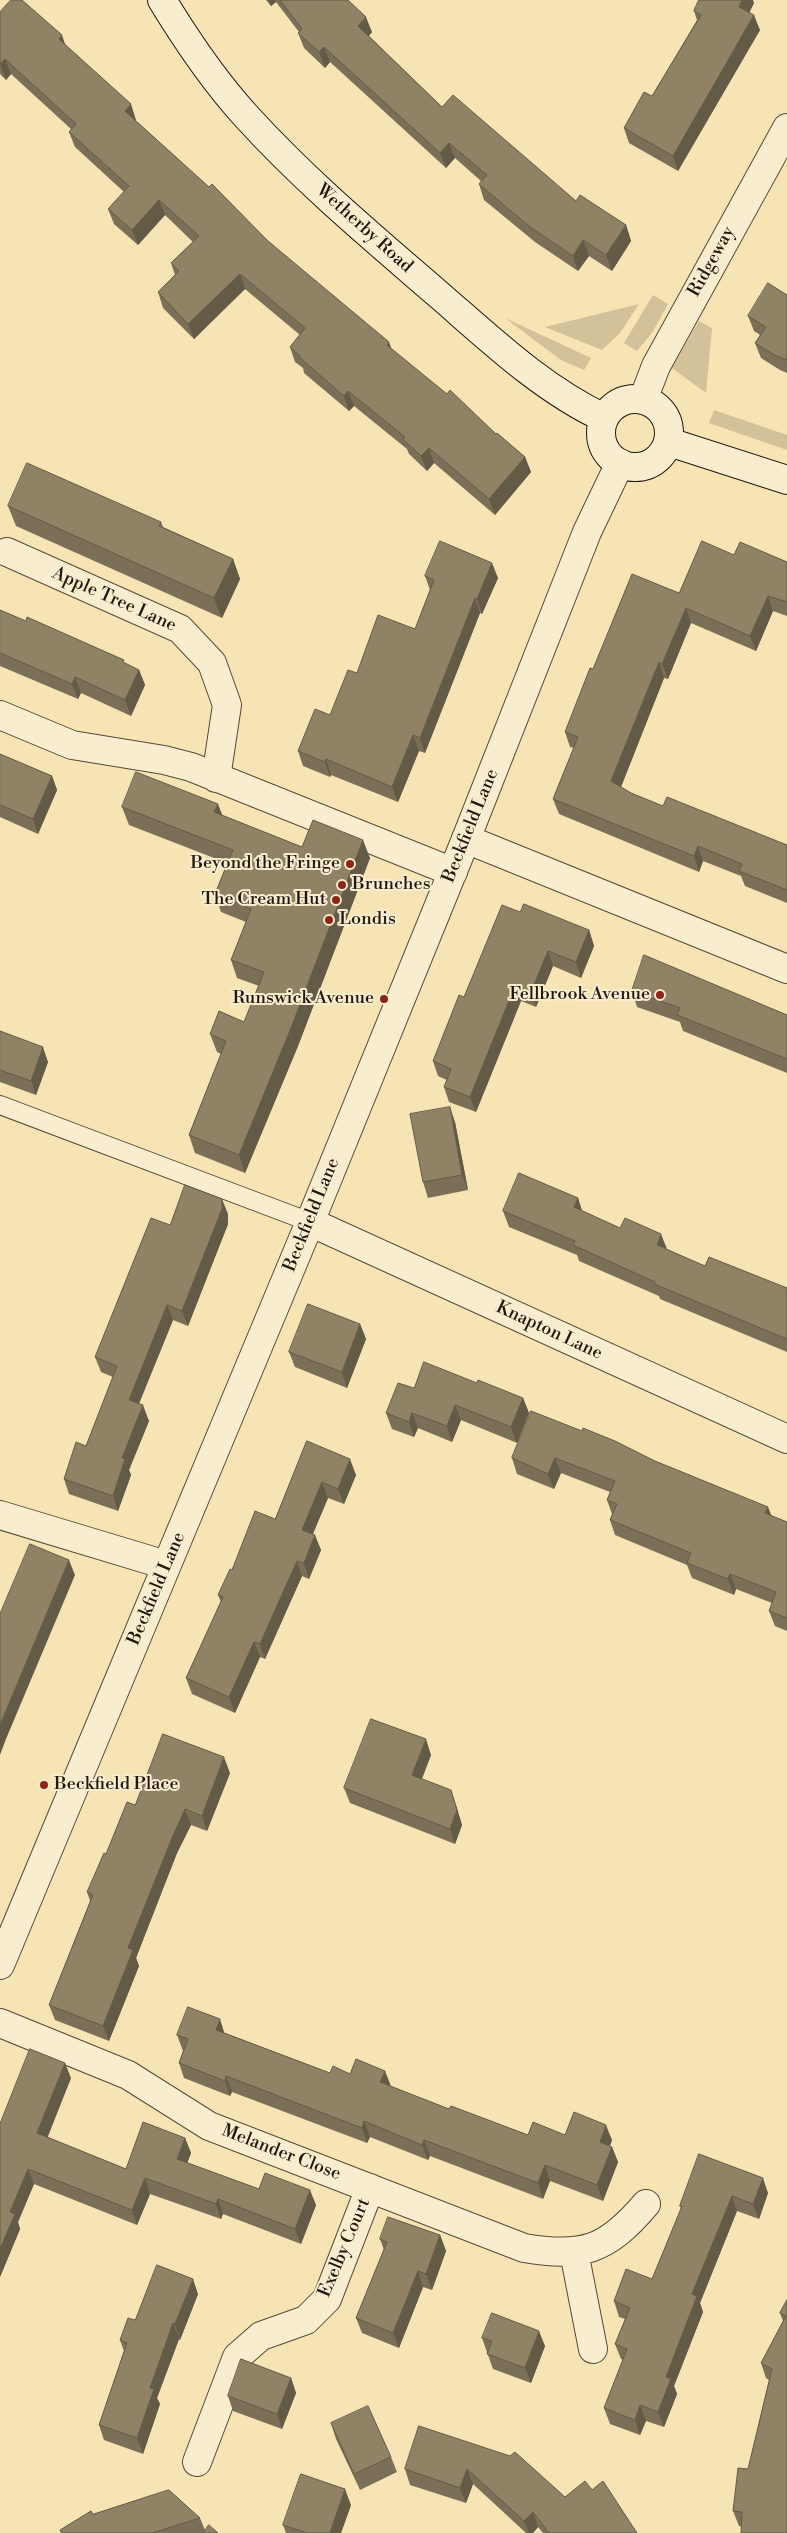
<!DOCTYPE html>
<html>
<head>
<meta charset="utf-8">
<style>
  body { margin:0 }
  canvas { display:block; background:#f6e4b5 }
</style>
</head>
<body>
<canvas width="787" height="2533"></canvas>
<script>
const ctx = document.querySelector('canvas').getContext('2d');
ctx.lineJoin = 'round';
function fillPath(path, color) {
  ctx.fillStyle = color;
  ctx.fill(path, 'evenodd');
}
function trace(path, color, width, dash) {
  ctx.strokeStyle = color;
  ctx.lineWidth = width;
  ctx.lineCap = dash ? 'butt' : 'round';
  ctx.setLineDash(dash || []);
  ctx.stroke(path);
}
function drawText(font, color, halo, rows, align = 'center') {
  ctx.font = font + ' "Libre Bodoni",serif';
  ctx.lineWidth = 4;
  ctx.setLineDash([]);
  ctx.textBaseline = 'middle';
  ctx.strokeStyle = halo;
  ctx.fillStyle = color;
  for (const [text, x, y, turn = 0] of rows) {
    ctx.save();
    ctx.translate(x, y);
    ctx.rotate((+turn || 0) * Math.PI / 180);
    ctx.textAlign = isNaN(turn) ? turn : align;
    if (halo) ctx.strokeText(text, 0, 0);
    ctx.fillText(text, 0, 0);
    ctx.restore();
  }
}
fillPath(new Path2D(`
  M653 295 668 304 652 333 637 351 624 343Z
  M639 304 620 333 602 350 545 327Z
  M505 318 591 358 584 370 561 360Z
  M699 321 712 328 706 393 672 368Z
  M714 410 787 435V450L709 423Z`), '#d2c199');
const service = new Path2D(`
  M0 1105 310 1222`);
const minor = new Path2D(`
  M7 552 180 629 212 663 227 705 216 778
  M0 715 72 745 164 760 191 767 453 872
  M466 839 787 969
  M0 1515 166 1565
  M0 2023 128 2075 209 2126 524 2248C583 2258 607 2250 646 2204
  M574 2252 593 2349
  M197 2462 237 2357 261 2336 306 2320 327 2299 370 2188`);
const tertiary = new Path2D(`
  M643 400 656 366 787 128
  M310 1222 787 1439
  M0 1965 310 1222 466 839 587 532 620 463`);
const secondary = new Path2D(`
  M162 0C187 41 214 81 246 116 305 181 372 237 438 294 490 339 542 389 604 418
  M601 433a34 34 0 1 1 68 0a34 34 0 1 1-68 0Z
  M669 442 787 480`);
trace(service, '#564a38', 20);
trace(minor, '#564a38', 30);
trace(tertiary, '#564a38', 30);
trace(secondary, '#20170e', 30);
trace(service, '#f9edcf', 18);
trace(minor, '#f9edcf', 28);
trace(tertiary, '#f9edcf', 28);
trace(secondary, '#f9edcf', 28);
fillPath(new Path2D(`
  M266 0H348L372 32 369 36 442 107 576 201 626 225 631 241 612 271 589 256 578 271 535 242 484 200 479 184 481 181 455 158 446 168 330 62 325 68 304 48 298 33 299 32 276 2 271 6Z
  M754 3 749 13 760 30 678 171 629 143 624 128 652 96 697 20 694 11Z
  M0 12 65 45 136 120H135L268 241 392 350 496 434 525 457 531 472 495 515 434 463 427 471 409 454 407 449 354 406 349 411 304 373 303 368 295 362 290 347 300 335 245 289 194 339 163 308 158 292 175 275 171 263 193 242 165 215 138 245 114 224 108 209 124 192 75 147 69 132 71 129 11 74 6 80 0 74Z
  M787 295V373L780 370 761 358 755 343 760 335 754 331 748 316Z
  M8 506 161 522 163 527 233 559 240 579 222 618 16 526Z
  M734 555 787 562V616L773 611 756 651 691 623 668 679 664 678 621 787 631 793 663 806 787 845V903L745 886 741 876 703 861 699 872 559 814 553 799 574 748 570 747 565 732 593 669 679 593Z
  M425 576 498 578 482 614 480 613 425 753 419 751 398 802 331 775 330 777 303 766 298 751 330 715 357 673 415 629 430 590Z
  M0 610 139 670 145 685 131 716 81 693 78 699 0 666Z
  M0 754 52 776 57 790 38 834 0 817Z
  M122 807 222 815 302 847 370 858 298 1046 245 1173 195 1153 189 1135 221 1054 217 1052 210 1034 244 1022 259 986 237 978 231 960 246 922 221 912 215 894 227 863 129 825Z
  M520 912 589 930 594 946 581 978 553 966 536 1007 521 1001 476 1112 449 1102 444 1087 447 1080 438 1076 433 1061 464 997Z
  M632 991 787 1015V1073L683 1031 680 1022 637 1007Z
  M0 1031 48 1062 36 1095 0 1082Z
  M455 1122 468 1190 428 1198 423 1182Z
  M578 1198 582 1211 667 1250 705 1266 787 1288V1352L660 1299 659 1296 579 1261 577 1255 509 1227 503 1211Z
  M228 1214V1224L188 1326 173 1320 139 1404 149 1421 129 1470 131 1475 118 1511 69 1494 64 1479 86 1446 113 1377 101 1372 95 1357 170 1225Z
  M360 1324 366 1339 347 1388 295 1367 289 1352Z
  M477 1383 523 1398 529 1413 517 1443 461 1420 452 1442 418 1428 414 1437 392 1429 386 1413 414 1388Z
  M531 1411 655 1461 771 1516 787 1522V1631L775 1626 769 1611 772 1603 736 1589 734 1595 692 1578 687 1565 615 1535 610 1520 612 1514 607 1500 610 1492 561 1473 554 1489 517 1474 512 1458Z
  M307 1441 356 1475 344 1504 328 1498 313 1534 321 1550 309 1579 302 1576 265 1659 260 1657 235 1713 192 1694 186 1678 221 1602 218 1595 232 1570 275 1519Z
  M431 1755 422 1779 456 1805 462 1825 455 1844 350 1803 344 1788Z
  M230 1773 207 1831 191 1825 177 1853 136 1958 139 1966 109 2041 55 2020 49 2005 90 1901 87 1892 106 1854 135 1805Z
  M225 2033 330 2073 350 2074 390 2086 449 2109 528 2135H565L612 2140 610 2146 612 2147 618 2162 603 2201 550 2181 543 2199 430 2156 428 2160 370 2137 367 2143 232 2092 230 2096 184 2078 179 2063 183 2051 177 2035Z
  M71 2078 47 2137 126 2169 185 2138 191 2153 187 2163 259 2189 316 2205 301 2244 223 2214 221 2219 150 2194 137 2225 34 2184 18 2222 20 2229 0 2277V2124Z
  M699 2154 768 2193 759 2219 737 2211 700 2303 703 2312 674 2386 677 2394 664 2427 646 2421 640 2435 610 2424 604 2408 623 2360 621 2359 615 2344 625 2319 619 2317 614 2301 652 2279 681 2209 680 2206Z
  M440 2235 446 2251 432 2290 423 2287 399 2348 362 2333 356 2318 384 2250 380 2239Z
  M198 2294 180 2340 179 2339 157 2398 160 2404 143 2454 104 2440 99 2425 124 2351 120 2340Z
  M787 2300V2533L739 2526 733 2511 748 2469 769 2380 766 2378 761 2363 783 2321 780 2313Z
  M482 2338 545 2346 531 2383 493 2369Z
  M291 2378 296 2393 282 2429 233 2411 228 2396Z
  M331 2423 391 2457 397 2472 360 2490 336 2439Z
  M419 2426 565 2497 592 2490 637 2533H543L538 2527 533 2533H526L473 2484 466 2503 410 2485 405 2469Z
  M351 2505 341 2533H286L283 2525Z
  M93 2514 200 2518 205 2530 218 2533H61L60 2530Z`), '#7b7057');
fillPath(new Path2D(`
  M268 0H275L276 2 271 6Z
  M742 0H753L754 3 744 23 739 7Z
  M754 15 760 30 678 171 673 156Z
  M366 17 372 32 364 41 358 26Z
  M62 35 67 50 59 39Z
  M324 47 330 62 325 68 319 52Z
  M5 59 11 74 6 80 0 64Z
  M131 104 136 120 130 126 125 111Z
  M449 143 455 158 446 168 440 153Z
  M159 200 165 215 138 245 132 230Z
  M626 225 631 241 612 271 606 255Z
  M583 240 589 256 578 271 573 256Z
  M240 274 245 289 194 339 188 324Z
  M389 342 395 358 387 345Z
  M348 391 354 406 349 411 344 396Z
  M429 448 434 463 427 471 421 456Z
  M525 457 531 472 495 515 489 499Z
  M233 559 240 579 222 618 214 598Z
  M492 563 498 578 482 614 477 599Z
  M768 596 773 611 756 651 750 636Z
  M475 598 480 613 425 753 420 738Z
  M686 608 691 623 668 679 662 664Z
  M659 662 664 678 617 797 611 781Z
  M139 670 145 685 131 716 125 700Z
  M75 677 81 693 78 699 72 684Z
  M413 735 419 751 398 802 392 787Z
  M326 759 331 775 330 777 325 762Z
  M52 776 57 790 38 834 33 819Z
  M218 804 225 822 214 812Z
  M363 840 370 858 298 1046 245 1173 239 1155Z
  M698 846 703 861 699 872 694 856Z
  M589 930 594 946 581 978 576 962Z
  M548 951 553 966 536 1007 531 992Z
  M515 986 521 1001 476 1112 470 1097Z
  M43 1047 48 1062 36 1095 31 1081Z
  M450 1107 455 1122 468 1190 462 1175Z
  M578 1198 583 1214 574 1207Z
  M222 1199 228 1214V1224L188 1326 182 1311Z
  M661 1234 667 1249 657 1245Z
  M167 1305 173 1320 134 1415 129 1400Z
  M360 1324 366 1339 347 1388 342 1372Z
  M523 1398 529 1413 517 1443 511 1427Z
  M143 1405 149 1421 129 1470 131 1475 118 1511 113 1496 122 1458Z
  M455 1405 461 1420 452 1442 447 1426Z
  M412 1413 418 1428 414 1437 409 1422Z
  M555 1458 561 1473 554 1489 548 1474Z
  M350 1459 356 1475 344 1504 338 1489Z
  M322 1482 328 1498 308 1545 302 1530Z
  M768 1507 774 1522 765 1513Z
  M315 1535 321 1550 309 1579 304 1563Z
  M69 1560 75 1575 6 1739 0 1755V1725Z
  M297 1561 302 1576 265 1659 260 1644Z
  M730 1574 736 1589 734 1595 728 1579Z
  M254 1642 260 1657 235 1713 229 1697Z
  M426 1739 431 1755 417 1790 412 1775Z
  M224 1757 230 1773 207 1831 202 1816Z
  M451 1790 462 1825 455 1844 450 1829Z
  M185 1809 191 1825 177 1853 136 1958 139 1966 109 2041 103 2026 128 1948 172 1838Z
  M220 2019 225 2035 216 2030Z
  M65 2063 71 2078 43 2149 37 2133Z
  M385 2071 391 2086 380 2082Z
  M226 2076 232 2092 230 2096 225 2081Z
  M364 2121 370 2137 367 2143 362 2128Z
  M606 2125 612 2140 605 2157 600 2142Z
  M185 2138 191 2153 183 2174 177 2159Z
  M424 2140 430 2156 428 2160 422 2145Z
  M612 2147 618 2162 603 2201 597 2185Z
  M545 2165 550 2181 543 2199 538 2183Z
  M28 2169 34 2184 18 2222 20 2229 0 2277V2249L10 2212Z
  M145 2178 150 2194 137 2225 132 2210Z
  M763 2178 768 2193 759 2219 753 2204Z
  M310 2190 316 2205 301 2244 295 2229Z
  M732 2196 737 2211 700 2303 703 2312 674 2386 677 2394 664 2427 658 2412 666 2377 692 2294Z
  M218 2199 223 2214 221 2219 216 2204Z
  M440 2235 446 2251 432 2290 426 2274Z
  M418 2271 423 2287 399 2348 393 2333Z
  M193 2279 198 2294 180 2340 175 2324Z
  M173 2323 179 2339 157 2398 160 2404 143 2454 137 2438 150 2388Z
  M539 2331 545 2346 531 2383 525 2368Z
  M291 2378 296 2393 282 2429 277 2414Z
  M640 2405 646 2421 640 2435 635 2420Z
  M467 2469 473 2484 466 2503 460 2488Z
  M345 2489 351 2505 341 2533H330Z
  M533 2512 538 2527 533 2533H529L524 2521Z`), '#645b47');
const building = new Path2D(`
  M11 0H22L62 35 59 39 131 104 125 111 209 187 212 184 268 241 389 342 387 345 447 394 450 390 496 434 497 433 525 457 489 499 429 448 421 456 403 439 405 437 348 391 344 396 299 357 300 356 290 347 305 328 240 274 188 324 158 292 179 271 171 263 199 236 159 200 132 230 108 209 129 186 69 132 76 124 5 59 0 64V12Z
  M280 0H348L366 17 358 26 442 107 453 95 576 201 580 195 626 225 606 255 583 240 573 256 530 227 479 184 487 175 449 143 440 153 324 47 319 52 298 33 302 29Z
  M699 0H742L739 7 754 15 673 156 624 128 644 92 652 96 701 15 694 11Z
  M768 283 787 295V360L774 355 755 343 766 327 748 316Z
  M27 463 161 522 159 526 233 559 214 598 8 506Z
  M440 541 492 563 477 599 475 598 420 738 413 735 392 787 326 759 325 762 298 751 315 709 330 715 348 670 357 673 378 615 415 629 434 580 425 576Z
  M702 541 734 555 740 542 787 562V602L768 596 750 636 686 608 662 664 659 662 611 781 631 793 663 806 667 797 787 845V890L739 871 742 864 698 846 694 856 553 799 578 737 565 732 590 668 593 669 632 574 679 593Z
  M0 610 26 621 27 617 124 660 123 662 139 670 125 700 75 677 72 684 0 653Z
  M0 754 52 776 33 819 0 805Z
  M136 772 218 804 214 812 302 847 313 820 363 840 291 1028 239 1155 189 1135 226 1041 210 1034 219 1011 244 1022 264 972 231 960 251 909 215 894 233 850 122 807Z
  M524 904 589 930 576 962 548 951 531 992 515 986 470 1097 444 1087 451 1069 433 1061 459 995 464 997 502 905 520 912Z
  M644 955 787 1015V1059L677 1015 680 1008 632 991Z
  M0 1031 43 1047 31 1081 0 1070Z
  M450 1107 462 1175 423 1182 410 1114Z
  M519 1173 578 1198 574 1207 620 1228 625 1218 661 1234 657 1245 705 1266 709 1257 787 1288V1339L654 1284 655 1282 573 1245 575 1241 503 1211Z
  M185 1185 222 1199V1209L182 1311 167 1305 129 1400 143 1405 122 1458 125 1459 113 1496 64 1479 76 1442 86 1446 117 1366 95 1357 151 1218 170 1225Z
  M308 1304 360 1324 342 1372 289 1352Z
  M424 1362 477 1383 478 1380 523 1398 511 1427 455 1405 447 1426 412 1413 409 1422 386 1413 398 1383 414 1388Z
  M531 1411 582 1431 583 1428 615 1441 655 1461 768 1507 765 1513 787 1522V1618L769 1611 776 1592 730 1574 728 1579 687 1563 691 1553 610 1520 617 1504 607 1500 615 1481 555 1458 548 1474 512 1458Z
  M307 1441 350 1459 338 1489 322 1482 302 1530 315 1535 304 1563 297 1561 260 1644 254 1642 229 1697 186 1678 223 1597 218 1595 230 1569 232 1570 255 1511 275 1519Z
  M30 1544 69 1560 0 1725V1614Z
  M371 1719 426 1739 412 1775 451 1790 457 1810 450 1829 344 1788Z
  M163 1734 224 1757 202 1816 185 1809 172 1838 128 1948 133 1950 103 2026 49 2005 93 1895 87 1892 104 1853 106 1854 127 1802 135 1805Z
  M188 2007 220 2019 216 2030 330 2073 333 2066 350 2074 356 2059 385 2071 380 2082 449 2109 451 2106 528 2135 533 2122 565 2135 574 2112 606 2125 600 2142 612 2147 597 2185 545 2165 538 2183 424 2140 422 2145 364 2121 362 2128 226 2076 225 2081 179 2063 188 2039 177 2035Z
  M30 2049 65 2063 37 2133 126 2169 143 2122 185 2138 177 2159 259 2189 265 2173 310 2190 295 2229 218 2199 216 2204 145 2178 132 2210 28 2169 10 2212 15 2214 0 2249V2124Z
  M699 2154 763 2178 753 2204 732 2196 692 2294 697 2296 666 2377 671 2379 658 2412 640 2405 635 2420 604 2408 627 2349 615 2344 630 2308 614 2301 626 2269 652 2279 682 2206H680Z
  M388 2217 440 2235 426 2274 418 2271 393 2333 356 2318 387 2242 380 2239Z
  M157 2265 193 2279 175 2324 173 2323 150 2388 154 2389 137 2438 99 2425 127 2343 120 2340 128 2318 135 2320Z
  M787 2300V2533H741L742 2512 733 2511 738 2468 748 2469 772 2369 761 2363 786 2316 780 2313Z
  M492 2313 539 2331 525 2368 487 2354 492 2341 482 2338Z
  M241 2359 291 2378 277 2414 228 2396Z
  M368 2406 391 2457 354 2474 331 2423Z
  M419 2426 510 2456 515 2452 565 2497 585 2481 592 2490 603 2481 637 2533H549L533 2512 524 2521 467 2469 460 2488 405 2469Z
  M301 2474 345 2489 330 2533H307L283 2525Z
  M169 2490 200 2518 152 2533H62L60 2530 91 2511 93 2514Z
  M209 2525 218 2533H203Z`);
fillPath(building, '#8f8265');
trace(building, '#645b47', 1);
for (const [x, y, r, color] of [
  [350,864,5,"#8f2418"],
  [342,885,5,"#8f2418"],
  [336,900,5,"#8f2418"],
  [329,920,5,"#8f2418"],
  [660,995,5,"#8f2418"],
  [384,999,5,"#8f2418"],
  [44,1785,5,"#8f2418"]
]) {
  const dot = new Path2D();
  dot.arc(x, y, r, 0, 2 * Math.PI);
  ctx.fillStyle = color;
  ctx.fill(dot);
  trace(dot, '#f9edcf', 2);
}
drawText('18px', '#20170e', '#f9edcf', [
  ["Wetherby Road",364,229,42],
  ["Ridgeway",712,262,-61],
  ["Apple Tree Lane",114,600,24],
  ["Beckfield Lane",471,826,-68],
  ["Beckfield Lane",312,1215,-68],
  ["Knapton Lane",549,1331,25],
  ["Beckfield Lane",157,1589,-67],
  ["Melander Close",281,2153,21],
  ["Exelby Court",345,2248,-67]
]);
drawText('18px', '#20170e', '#f9edcf', [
  ["Beyond the Fringe",340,864],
  ["Brunches",352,885,"left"],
  ["The Cream Hut",326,900],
  ["Londis",339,920,"left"],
  ["Fellbrook Avenue",650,995],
  ["Runswick Avenue",374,999],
  ["Beckfield Place",54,1785,"left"]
], 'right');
</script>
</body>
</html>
